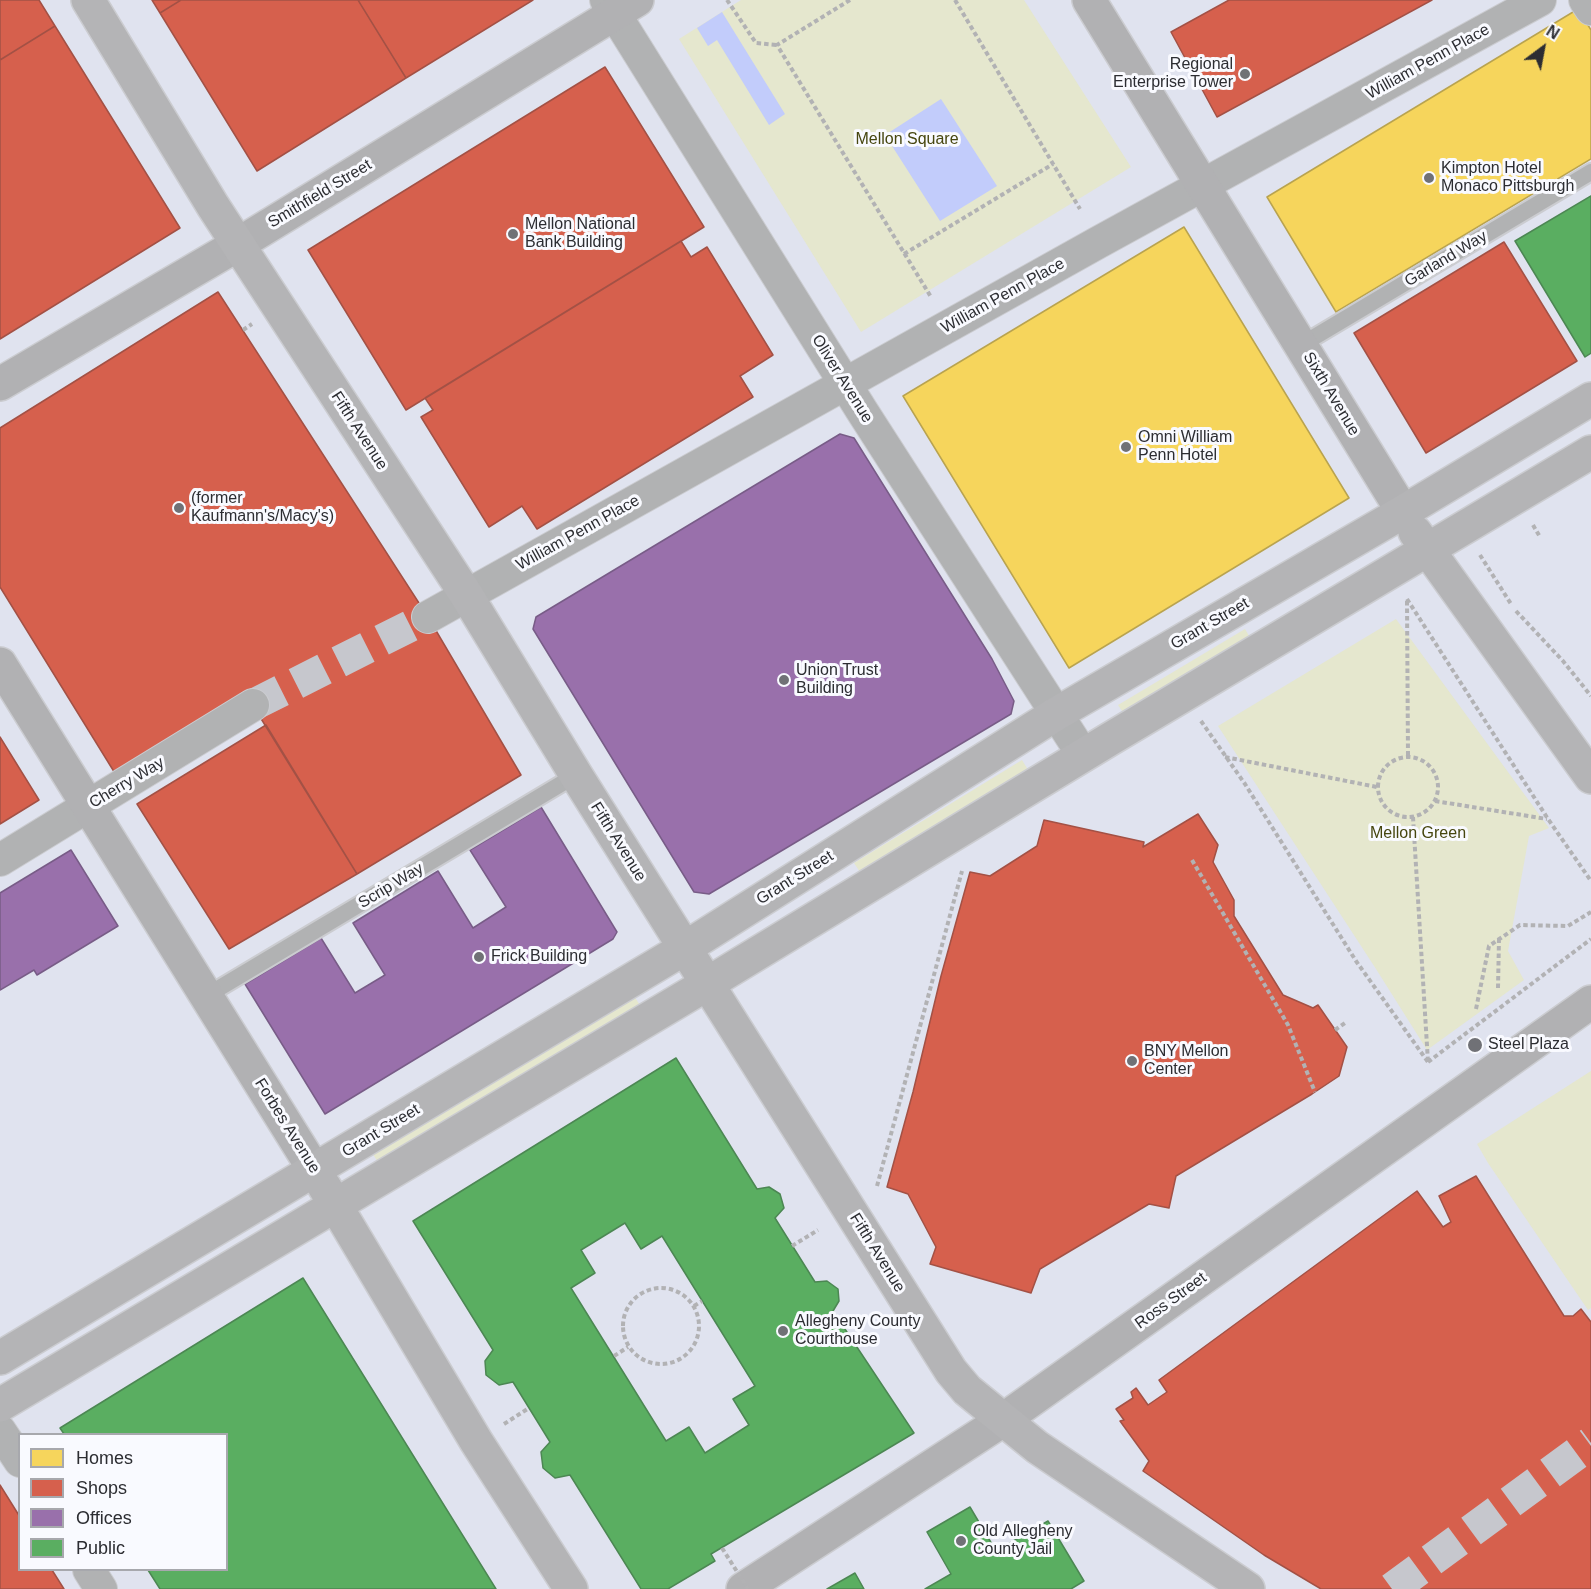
<!DOCTYPE html>
<html>
<head>
<meta charset="utf-8">
<style>
  body { margin:0 }
  #map { position:relative; width:1591px; height:1589px; overflow:hidden; background:#edeef4; font-family:Helvetica,sans-serif }
  canvas { display:block }
  .legend { position:absolute; left:18px; top:1433px; width:210px; height:138px; box-sizing:border-box; background:#f9faff; border:2px solid #a7a8ad; margin:0; padding:8px 10px; list-style:none; font-size:18px; color:#2c2d32 }
  .legend li { display:flex; align-items:center; gap:12px; height:30px }
  .legend b { width:30px; border:2px solid #a7a8ad }
  .north { position:absolute; left:1513px; top:18px; width:60px; height:60px; -webkit-text-stroke:4px #f9faff; paint-order:stroke; rotate:32deg; font-size:16px; font-weight:700; line-height:24px; text-align:center; color:#2c2d32 }
  .north::after { content:''; display:block; margin:auto; width:21px; height:27px; background:#2c2d32; clip-path:polygon(50% 0,100% 100%,50% 72%,0 100%) }
</style>
</head>
<body>
<div id="map">
<canvas width="1591" height="1589"></canvas>
<ul class="legend">
<li><b style="height:16px;background:#f6d55c"></b>Homes</li>
<li><b style="height:16px;background:#d6604d"></b>Shops</li>
<li><b style="height:16px;background:#9970ab"></b>Offices</li>
<li><b style="height:16px;background:#5aae61"></b>Public</li>
</ul>
<div class="north">N</div>
</div>
<script>
const ctx = document.querySelector('canvas').getContext('2d');
ctx.lineJoin = 'round';
function fillPath(path, color) {
  ctx.fillStyle = color;
  ctx.fill(path, 'evenodd');
}
function trace(path, color, width, dash) {
  ctx.strokeStyle = color;
  ctx.lineWidth = width;
  ctx.lineCap = dash ? 'butt' : 'round';
  ctx.setLineDash(dash || []);
  ctx.stroke(path);
}
function drawText(font, color, halo, rows, align = 'center') {
  ctx.font = font + ' Helvetica,sans-serif';
  ctx.lineWidth = 6;
  ctx.setLineDash([]);
  ctx.textBaseline = 'middle';
  ctx.strokeStyle = halo;
  ctx.fillStyle = color;
  for (const [text, x, y, turn = 0] of rows) {
    ctx.save();
    ctx.translate(x, y);
    ctx.rotate((+turn || 0) * Math.PI / 180);
    ctx.textAlign = isNaN(turn) ? turn : align;
    if (halo) ctx.strokeText(text, 0, 0);
    ctx.fillText(text, 0, 0);
    ctx.restore();
  }
}
fillPath(new Path2D(`
  M0 0H1591V1589H0ZM20 1434H226V1570H20Z`), '#e0e3ef');
fillPath(new Path2D(`
  M741 0H1024L1131 167 861 332 679 39Z
  M1396 619 1549 828 1529 836 1508 951 1524 980 1427 1050 1376 969 1218 726Z
  M1245 629 1252 641 1126 717 1118 705Z
  M1022 760 1030 773 862 875 854 863Z
  M633 994 641 1007 379 1164 371 1151Z
  M1591 1071V1308L1588 1310 1488 1163 1477 1144Z`), '#e5e7ce');
fillPath(new Path2D(`
  M722 12 785 114 769 125 717 40 708 46 697 28Z
  M941 99 997 186 940 221 885 135Z`), '#c2ccfb');
const homes = new Path2D(`
  M1578 9 1591 30V159L1336 312 1267 197Z
  M1184 227 1349 498 1069 668 903 396Z`);
fillPath(homes, '#f6d55c');
trace(homes, '#b9a34f', 1.5);
const shops = new Path2D(`
  M0 0H39L55 26 0 60Z
  M152 0H181L160 13Z
  M181 0H358L406 78 257 171 160 13Z
  M358 0H533L406 78Z
  M1229 0H1432L1217 117 1171 32Z
  M55 26 180 228 0 339V60Z
  M605 67 704 227 406 410 308 250Z
  M681 241 691 257 707 247 773 355 740 376 753 397 537 529 522 506 489 527 421 417 433 410 425 398Z
  M1504 242 1577 361 1426 453 1354 333Z
  M218 292 428 617 521 775 357 874 252 704 121 783 0 587V428Z
  M266 725 357 874 229 949 137 804Z
  M0 737 39 800 0 824Z
  M1198 814 1218 845 1213 862 1234 900V916L1283 995 1313 1008 1318 1005 1347 1047 1339 1076 1312 1094 1176 1176 1169 1208 1149 1204 1040 1269 1031 1293 930 1264 936 1247 908 1194 887 1187 913 1092 941 976 970 872 990 876 1037 846 1044 820 1144 842 1143 847Z
  M1476 1176 1564 1316H1573L1581 1309 1591 1322V1589H1321L1264 1555 1143 1471 1149 1461 1120 1421 1124 1420 1116 1409 1133 1398 1131 1392 1136 1388 1148 1405 1167 1392 1159 1380 1417 1191 1443 1227 1451 1222 1439 1196Z
  M0 1485 20 1517V1570H52L64 1589H0Z`);
fillPath(shops, '#d6604d');
trace(shops, '#a35145', 1.5);
const offices = new Path2D(`
  M840 434 854 438 992 659 1014 701 1011 714 709 894 694 892 533 629 536 617Z
  M541 807 617 932 613 939 325 1114 245 984 321 938 355 993 385 975 353 923 438 871 473 928 506 907 470 850Z
  M71 850 118 926 37 975 34 970 0 990V893Z`);
fillPath(offices, '#9970ab');
trace(offices, '#785c87', 1.5);
const public = new Path2D(`
  M1591 196V353L1585 357 1515 241Z
  M676 1058 757 1189 769 1187 780 1194 784 1208 775 1218 815 1282 827 1281 838 1289 839 1301 833 1311 914 1433 711 1554 715 1561 668 1589H641L570 1475 555 1478 543 1468 541 1452 550 1442 513 1382 499 1385 486 1375 485 1361 493 1350 413 1221ZM625 1223 641 1249 662 1236 755 1386 733 1399 749 1425 705 1453 689 1427 666 1441 571 1288 595 1273 581 1250Z
  M303 1278 496 1589H160L148 1570H226V1434H64L60 1428Z
  M970 1507 996 1551 1048 1521 1084 1581 1071 1589H925L951 1574 927 1532Z
  M855 1573 864 1589H827Z`);
fillPath(public, '#5aae61');
trace(public, '#4c8753', 1.5);
trace(new Path2D(`
  M253 705 428 617`), '#c6c7cd', 32, [32, 16]);
trace(new Path2D(`
  M1392 1589 1591 1443`), '#c6c7cd', 33, [33, 16]);
const lane = new Path2D(`
  M1301 345 1591 172
  M206 996 576 775`);
const street = new Path2D(`
  M606 0 862 411 1083 755
  M1585 0 1591 9
  M428 617 1099 242 1540 0
  M0 860 253 705
  M0 1431 20 1461
  M89 1570 101 1589`);
const secondary = new Path2D(`
  M1089 0 1403 512
  M0 384 237 245 637 0
  M0 664 315 1171
  M743 1589 1003 1420 1591 1002`);
const primary = new Path2D(`
  M88 0 213 206 467 596 576 775 951 1371 967 1390 1037 1447 1248 1589
  M1415 532 1591 777
  M324 1186 476 1441 571 1589
  M0 1358 685 948 1056 714 1403 512 1591 399
  M0 1405 707 984 1110 739 1591 452`);
trace(lane, '#cbccd0', 20);
trace(street, '#cbccd0', 34);
trace(secondary, '#cbccd0', 36);
trace(primary, '#cbccd0', 36);
trace(new Path2D(`
  M727 0 756 43 777 45
  M850 0 777 45 931 297
  M955 0 1080 209
  M904 254 1053 164
  M243 330 252 324
  M1533 525 1540 537
  M1480 555 1511 604
  M1407 599 1548 819 1591 881
  M1407 601 1408 756
  M1516 611 1563 661 1591 696
  M1201 721 1245 784 1356 961 1428 1062
  M1378 787a30 30 0 1 1 60 0a30 30 0 1 1-60 0Z
  M1225 757 1377 787
  M1435 801 1547 819
  M1413 817 1428 1062
  M1192 860 1288 1025 1315 1092
  M1498 988 1499 939
  M1476 1009 1489 946 1520 925 1568 926 1591 912
  M1335 1030 1345 1023
  M1428 1062 1591 939
  M877 1186 962 871
  M792 1246 818 1230
  M623 1326a38 38 0 1 1 76 0a38 38 0 1 1-76 0Z
  M694 1306 702 1301
  M614 1356 628 1347
  M504 1424 529 1408`), '#b2b2b4', 4, [4.5, 3]);
trace(lane, '#b1b2b3', 16);
trace(street, '#b1b2b3', 32);
trace(secondary, '#b1b1b3', 33);
trace(primary, '#b4b4b6', 33);
trace(new Path2D(`
  M722 1548 748 1589`), '#b2b2b4', 4, [4.5, 3]);
for (const [x, y, r, color] of [
  [1245,74,6,"#707176"],
  [1429,178,6,"#707176"],
  [513,234,6,"#707176"],
  [1126,447,6,"#707176"],
  [179,508,6,"#707176"],
  [784,680,6,"#707176"],
  [479,957,6,"#707176"],
  [1475,1045,8,"#707176"],
  [1132,1061,6,"#707176"],
  [783,1331,6,"#707176"],
  [961,1541,6,"#707176"]
]) {
  const dot = new Path2D();
  dot.arc(x, y, r, 0, 2 * Math.PI);
  ctx.fillStyle = color;
  ctx.fill(dot);
  trace(dot, '#f9faff', 2);
}
drawText('16px', '#2c2d32', '#f9faff', [
  ["William Penn Place",1428,62,-29],
  ["Smithfield Street",320,194,-31],
  ["Garland Way",1446,259,-31],
  ["William Penn Place",1003,296,-29],
  ["Oliver Avenue",842,379,58],
  ["Sixth Avenue",1331,394,59],
  ["Fifth Avenue",359,431,57],
  ["William Penn Place",578,533,-29],
  ["Grant Street",1210,624,-30],
  ["Cherry Way",127,783,-31],
  ["Fifth Avenue",618,842,58],
  ["Grant Street",795,878,-32],
  ["Scrip Way",391,886,-31],
  ["Forbes Avenue",287,1126,58],
  ["Grant Street",381,1131,-31],
  ["Fifth Avenue",877,1253,58],
  ["Ross Street",1171,1301,-36]
]);
drawText('16px', '#2c2d32', '#f9faff', [
  ["Regional",1233,65,"right"],
  ["Enterprise Tower",1233,83,"right"],
  ["Kimpton Hotel",1441,169],
  ["Monaco Pittsburgh",1441,187],
  ["Mellon National",525,225],
  ["Bank Building",525,243],
  ["Omni William",1138,438],
  ["Penn Hotel",1138,456],
  ["(former",191,499],
  ["Kaufmann's/Macy's)",191,517],
  ["Union Trust",796,671],
  ["Building",796,689],
  ["Frick Building",491,957],
  ["Steel Plaza",1488,1045],
  ["BNY Mellon",1144,1052],
  ["Center",1144,1070],
  ["Allegheny County",795,1322],
  ["Courthouse",795,1340],
  ["Old Allegheny",973,1532],
  ["County Jail",973,1550]
], 'left');
drawText('16px', '#46460f', '#f9faff', [
  ["Mellon Square",907,140],
  ["Mellon Green",1418,834]
]);
</script>
</body>
</html>
